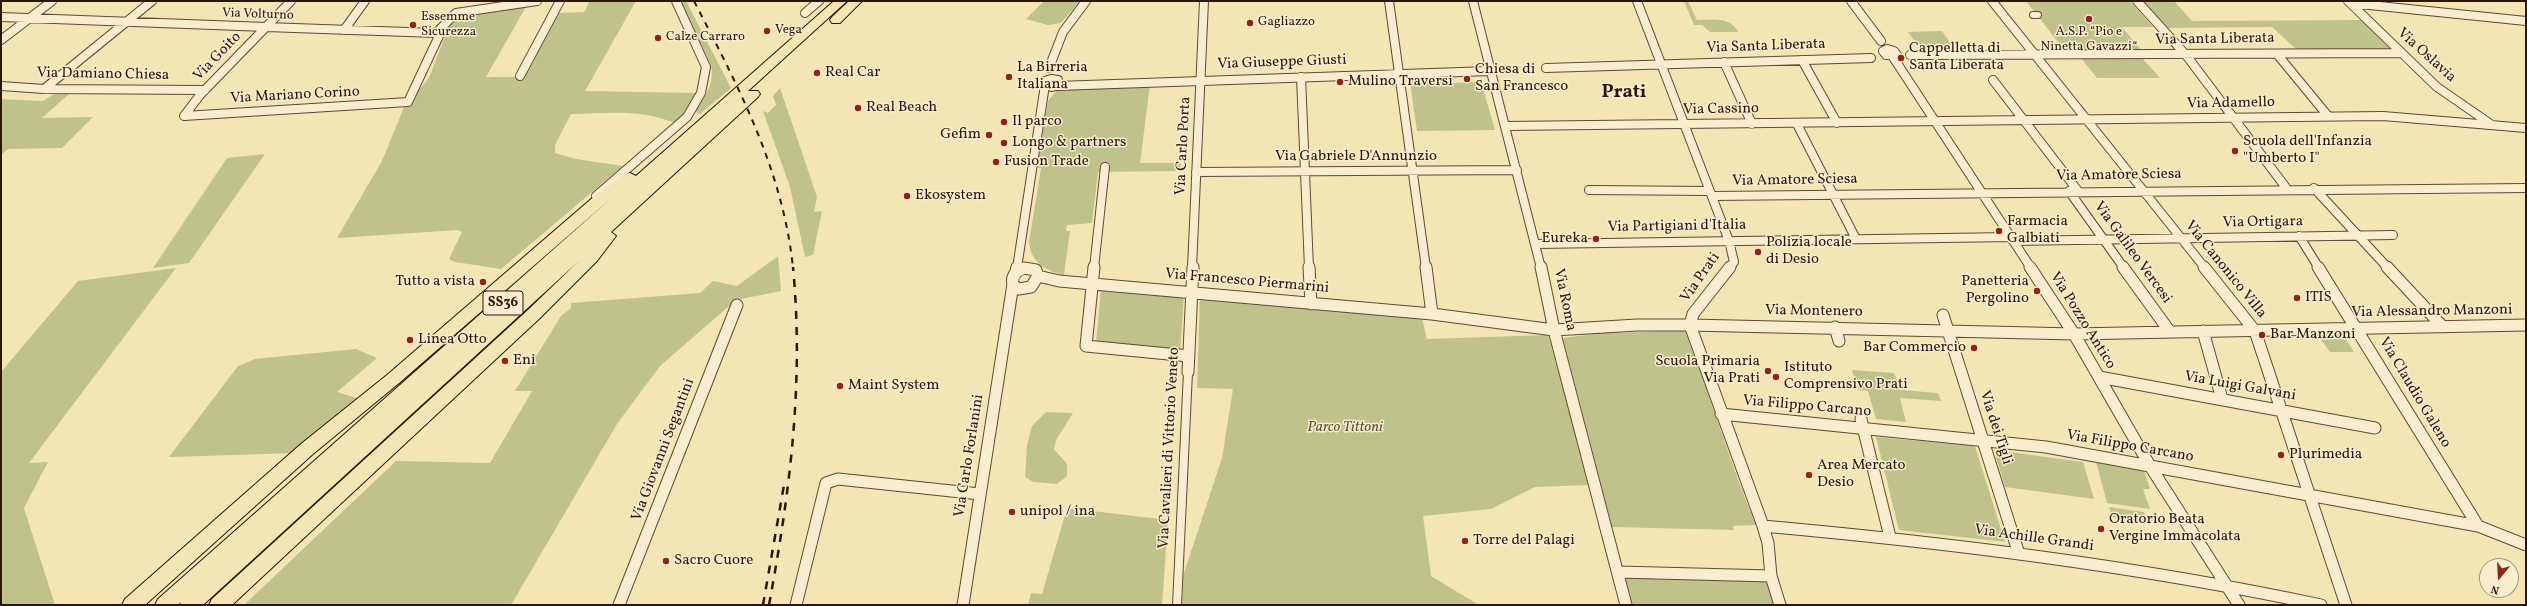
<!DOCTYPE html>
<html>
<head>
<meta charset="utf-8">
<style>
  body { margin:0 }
  #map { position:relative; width:2527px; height:606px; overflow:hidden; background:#f4e5b5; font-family:Vollkorn,serif }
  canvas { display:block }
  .frame { position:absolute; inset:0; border:2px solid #2e140a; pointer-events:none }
  .north { position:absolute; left:2479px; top:558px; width:40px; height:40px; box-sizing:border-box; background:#f8eecf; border:1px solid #a79780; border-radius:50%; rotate:198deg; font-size:11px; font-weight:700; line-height:16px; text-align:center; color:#2e140a }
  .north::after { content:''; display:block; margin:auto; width:14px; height:18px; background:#8f2418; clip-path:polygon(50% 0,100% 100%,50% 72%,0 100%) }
</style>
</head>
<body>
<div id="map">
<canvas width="2527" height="606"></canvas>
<div class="frame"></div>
<div class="north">N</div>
</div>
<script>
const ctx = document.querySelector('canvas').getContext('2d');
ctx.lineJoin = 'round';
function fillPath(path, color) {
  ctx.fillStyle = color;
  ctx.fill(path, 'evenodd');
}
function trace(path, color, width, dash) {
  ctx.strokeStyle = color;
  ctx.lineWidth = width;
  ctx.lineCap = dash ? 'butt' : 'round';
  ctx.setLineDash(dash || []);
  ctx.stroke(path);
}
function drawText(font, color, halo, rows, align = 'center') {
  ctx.font = font + ' Vollkorn,serif';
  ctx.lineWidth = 3;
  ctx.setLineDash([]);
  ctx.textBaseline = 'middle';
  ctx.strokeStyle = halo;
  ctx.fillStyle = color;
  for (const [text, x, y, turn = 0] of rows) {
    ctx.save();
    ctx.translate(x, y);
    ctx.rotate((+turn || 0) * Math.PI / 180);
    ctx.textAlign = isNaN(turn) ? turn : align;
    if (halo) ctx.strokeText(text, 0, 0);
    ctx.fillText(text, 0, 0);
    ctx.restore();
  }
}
fillPath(new Path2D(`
  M590 1H636L585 91 697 93 683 116 675 123C640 109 608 113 571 114L555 145V153L576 159 623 166 501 269 455 262 449 259 462 232 458 230 337 238 382 161 404 107 429 78 453 15 527 5 486 77H523L559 13 584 12Z
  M681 1H686L731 88 700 114 695 112C705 97 715 84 711 65Z
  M1044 1H1080L1061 23 1048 25 1026 19Z
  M1684 1H1688L1697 20C1712 20 1730 16 1738 32H1710L1702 25H1694Z
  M2026 1H2130L2153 27H2122L2142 51H2065Z
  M2142 1H2174L2192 21 2362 20 2391 47 2387 50H2297L2272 27 2166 28Z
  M1942 31 1953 47 1918 46 1908 32Z
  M2081 58H2142L2160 78H2097Z
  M1446 75 1447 83 1481 82 1495 130 1417 131 1409 76Z
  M1150 85 1140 163H1181L1180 171 1098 172 1092 223 1067 225 1066 231H1070L1064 275C1045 271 1031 262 1029 242L1041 168H1037L1048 101 1058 89Z
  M780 88 817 197 814 212 822 211 813 255 805 257 790 187 763 111 768 113 776 105 773 96Z
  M70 93 42 118 93 117 62 148 8 149 1 155V99L43 101 54 94Z
  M265 154 189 263 153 268 227 158Z
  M778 256 781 291 736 300 660 366 617 424 511 605H244L396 461 490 463 532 391H515L561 316 571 308V303L700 293 713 281 737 286Z
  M176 268 29 463 48 462 24 508 55 605H1V372L78 281Z
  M1101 290 1184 294 1180 353 1096 343Z
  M1200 296 1422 318 1427 339 1548 335 1590 485 1535 487 1491 509 1423 516 1431 576 1479 605H1182L1183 576 1222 458 1233 389 1197 388Z
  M1685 331C1711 395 1729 462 1756 525L1733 526 1734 530 1612 527 1563 338 1601 333Z
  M2316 333H2342L2354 352H2330Z
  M356 349 377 358 337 392 360 399 297 453 169 457 238 366 255 359Z
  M1852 370 1894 373 1900 390 1938 393 1941 401 1900 398 1906 422 1876 419 1868 391 1858 390Z
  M1046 412 1073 413 1056 440 1054 449 1067 464V476L1057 484 1033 482 1025 477 1027 445 1032 426Z
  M1876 437 1975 446 2005 542 1899 530Z
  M1994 450 2083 462 2094 499 2005 487Z
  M2096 462 2144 470 2150 489H2143L2150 509 2107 503Z
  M2109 507 2144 512 2147 522 2112 517Z
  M1067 508 1168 520 1162 605H1028L1031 593 1042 594Z
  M1619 572 1771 576 1780 605H1627Z`), '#bfc38b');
const pedestrianFar1 = new Path2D(`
  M2033 15H2038`);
const pedestrian = new Path2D(`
  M1177 605 1188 372`);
const minorFar1 = new Path2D(`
  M1389 1 1426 268
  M1473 1 1541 268
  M1637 1 1729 241 1734 262 1729 268
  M1851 1 1881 41
  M1992 1 2205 268
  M2137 1 2186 55 2287 189
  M2348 1 2437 87 2492 125
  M2350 3 2526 21
  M805 13 819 1
  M1 17 266 27
  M266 27 436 33 439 36 408 102 184 116 200 95Z
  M266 27 291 1
  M344 30 365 1
  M436 33 456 13 537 1
  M1 40 52 1
  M1887 49 1894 51 1897 55H1886L1883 51Z
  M2277 54 2328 116
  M1910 55 2401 53
  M1893 57 2031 268
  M1802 60 1837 123
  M1724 62 1752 124
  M1049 68 1063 32 1086 1
  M1546 68 1871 58
  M520 76 560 1
  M1301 77 1309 268
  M1051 79 1058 80V85L1052 87 1045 85V81Z
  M1993 80 2078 191
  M1 86 44 89 205 90
  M1057 86 1490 71
  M44 89 152 1
  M1797 124 1856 239
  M1505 126 2383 116 2526 128
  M1196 172 1517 170
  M2314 188 2388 268
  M1589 190 1709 191
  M2069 191 2124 268
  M596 196 687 117 701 93 706 67 676 1
  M1712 196 2526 188
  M2299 236 2319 268
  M2013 241 2393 235
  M1536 244 2011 237
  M1017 268 1045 85
  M1094 268 1105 167
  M1192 268 1204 1`);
const minor = new Path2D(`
  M1094 267 1086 346 1189 356
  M1309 267 1311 304
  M1426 267 1432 314
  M1541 267 1554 330 1626 605
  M1730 267 1693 314 1690 325 1763 526 1768 543 1771 576 1780 605
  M2030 267 2074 334 2150 466 2239 605
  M2123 267 2170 332
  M2204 267 2255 331 2346 605
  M2318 267 2478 526
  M2387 267 2443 327
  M1024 268 1036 270 1038 276 1031 287 1019 289 1013 285C1011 276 1016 271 1024 268Z
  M1016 271 1017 267
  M1038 276 1059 281 1432 314 1554 330 1637 325H1690L2074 334 2526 325
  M1943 315 2018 551
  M1835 327 1839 341
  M2203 331 2222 399
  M1188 372 1193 267
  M2099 377 2375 428
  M1721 414 2046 447 2478 526 2526 545
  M1861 419 1890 537
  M1763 526C1951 543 2137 566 2321 605
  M1619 572 1771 576
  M619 605 737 305
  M796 605 826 483 838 479 980 494
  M963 605 1013 284`);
const trunk = new Path2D(`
  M834 1H847L748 91H758L760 94 758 97 611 232 616 236 597 261 541 317 232 605H209L212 599 529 309 580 260 203 605H180L181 602 178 605H155L158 599 615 195 399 383 313 454 145 605H122L125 599 301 444 387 375 597 194 625 174 630 173 636 176Z
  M849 1H862L840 23H832L830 20 832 17Z`);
trace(pedestrianFar1, '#604835', 8);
trace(pedestrian, '#604835', 10);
trace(minorFar1, '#604835', 10);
trace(minor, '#604835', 13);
trace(trunk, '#2e140a', 2);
trace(pedestrianFar1, '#f8eecf', 6);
trace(pedestrian, '#f8eecf', 8);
trace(minorFar1, '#f8eecf', 8);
trace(minor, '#f8eecf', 11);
fillPath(trunk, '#f4e5b5');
trace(new Path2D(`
  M694 1C738 86 783 170 793 268`), '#2e140a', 2, [6, 6]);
trace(new Path2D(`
  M763 605 784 485
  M769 605C790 491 804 383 793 267`), '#2e140a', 2.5, [8, 8]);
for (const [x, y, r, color] of [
  [2089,19,4,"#8f2418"],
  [1250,23,4,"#8f2418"],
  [413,25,4,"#8f2418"],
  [767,31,4,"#8f2418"],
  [658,38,4,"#8f2418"],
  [1901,58,4,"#8f2418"],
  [817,73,4,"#8f2418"],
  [1009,77,4,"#8f2418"],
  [1467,79,4,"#8f2418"],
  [1340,82,4,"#8f2418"],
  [858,108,4,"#8f2418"],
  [1004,122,4,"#8f2418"],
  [989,135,4,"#8f2418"],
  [1004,143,4,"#8f2418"],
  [2235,151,4,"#8f2418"],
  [996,162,4,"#8f2418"],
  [907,196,4,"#8f2418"],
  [1999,231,4,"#8f2418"],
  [1596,239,4,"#8f2418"],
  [1758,252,4,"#8f2418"],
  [483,282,4,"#8f2418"],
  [2037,291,4,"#8f2418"],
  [2297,298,4,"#8f2418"],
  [2262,335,4,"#8f2418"],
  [410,340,4,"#8f2418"],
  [1974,348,4,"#8f2418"],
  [505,361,4,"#8f2418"],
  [1768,371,4,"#8f2418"],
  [1776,377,4,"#8f2418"],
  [840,386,4,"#8f2418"],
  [2281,455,4,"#8f2418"],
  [1809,475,4,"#8f2418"],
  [1012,512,4,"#8f2418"],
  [2101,529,4,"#8f2418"],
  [1465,541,4,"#8f2418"],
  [666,561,4,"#8f2418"]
]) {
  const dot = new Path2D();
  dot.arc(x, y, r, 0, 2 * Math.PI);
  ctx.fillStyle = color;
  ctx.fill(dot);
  trace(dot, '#f8eecf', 1.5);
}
drawText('13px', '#2e140a', '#f8eecf', [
  ["Via Volturno",258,15,2]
]);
drawText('13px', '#2e140a', '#f8eecf', [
  ["Essemme",421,18],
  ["Sicurezza",421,33],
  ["Gagliazzo",1258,23],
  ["Vega",775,31],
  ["A.S.P. “Pio e",2089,33,"center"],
  ["Ninetta Gavazzi“",2089,48,"center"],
  ["Calze Carraro",666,38]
], 'left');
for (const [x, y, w] of [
  [503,303,40]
]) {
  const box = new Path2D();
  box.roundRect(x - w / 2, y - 12, w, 24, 3);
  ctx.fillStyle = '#f8eecf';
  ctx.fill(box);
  trace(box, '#2e140a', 1);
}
drawText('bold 14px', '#2e140a', null, [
  ["SS36",503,303]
]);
drawText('15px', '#2e140a', '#f8eecf', [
  ["Via Santa Liberata",2215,40,-1],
  ["Via Santa Liberata",1766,47,-2],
  ["Via Oslavia",2426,56,42],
  ["Via Goito",218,57,-46],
  ["Via Giuseppe Giusti",1282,63,-2],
  ["Via Damiano Chiesa",103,75,1],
  ["Via Mariano Corino",295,96,-3],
  ["Via Adamello",2231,104,-1],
  ["Via Cassino",1721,110,-1],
  ["Via Carlo Porta",1184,146,-87],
  ["Via Gabriele D'Annunzio",1356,157],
  ["Via Amatore Sciesa",2119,176,-1],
  ["Via Amatore Sciesa",1795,181,-1],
  ["Via Ortigara",2263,223,-1],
  ["Via Partigiani d'Italia",1677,227,-1],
  ["Via Galileo Vercesi",2132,253,54],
  ["Via Canonico Villa",2225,270,51],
  ["Via Prati",1701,278,-55],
  ["Via Francesco Piermarini",1247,282,5],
  ["Via Roma",1564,300,78],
  ["Via Montenero",1814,312,1],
  ["Via Alessandro Manzoni",2432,312,-1],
  ["Via Pozzo Antico",2082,321,58],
  ["Via Luigi Galvani",2240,387,10],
  ["Via Claudio Galeno",2414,393,59],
  ["Via Filippo Carcano",1807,407,5],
  ["Via dei Tigli",1995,428,72],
  ["Via Filippo Carcano",2130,447,10],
  ["Via Cavalieri di Vittorio Veneto",1170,448,-87],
  ["Via Giovanni Segantini",664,450,-69],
  ["Via Carlo Forlanini",970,456,-81],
  ["Via Achille Grandi",2034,539,8]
]);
drawText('15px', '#2e140a', '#f8eecf', [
  ["Cappelletta di",1909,49],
  ["Santa Liberata",1909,66],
  ["La Birreria",1017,68],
  ["Italiana",1017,85],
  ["Chiesa di",1475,70],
  ["San Francesco",1475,87],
  ["Real Car",825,73],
  ["Mulino Traversi",1348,82],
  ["Real Beach",866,108],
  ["Il parco",1012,122],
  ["Gefim",981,135,"right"],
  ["Scuola dell'Infanzia",2243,142],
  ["\"Umberto I\"",2243,159],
  ["Longo & partners",1012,143],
  ["Fusion Trade",1004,162],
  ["Ekosystem",915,196],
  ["Farmacia",2007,222],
  ["Galbiati",2007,239],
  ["Eureka",1588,239,"right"],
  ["Polizia locale",1766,243],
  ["di Desio",1766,260],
  ["Tutto a vista",475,282,"right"],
  ["Panetteria",2029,282,"right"],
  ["Pergolino",2029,299,"right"],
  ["ITIS",2305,298],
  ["Bar Manzoni",2270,335],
  ["Linea Otto",418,340],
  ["Bar Commercio",1966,348,"right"],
  ["Eni",513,361],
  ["Scuola Primaria",1760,362,"right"],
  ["Via Prati",1760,379,"right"],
  ["Istituto",1784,368],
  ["Comprensivo Prati",1784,385],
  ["Maint System",848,386],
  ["Plurimedia",2289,455],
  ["Area Mercato",1817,466],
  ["Desio",1817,483],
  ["unipol / ina",1020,512],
  ["Oratorio Beata",2109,520],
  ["Vergine Immacolata",2109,537],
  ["Torre del Palagi",1473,541],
  ["Sacro Cuore",674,561]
], 'left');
drawText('italic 15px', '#615137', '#f8eecf', [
  ["Parco Tittoni",1345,428]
]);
drawText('bold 19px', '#2e140a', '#f8eecf', [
  ["Prati",1624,94]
]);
</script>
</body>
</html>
